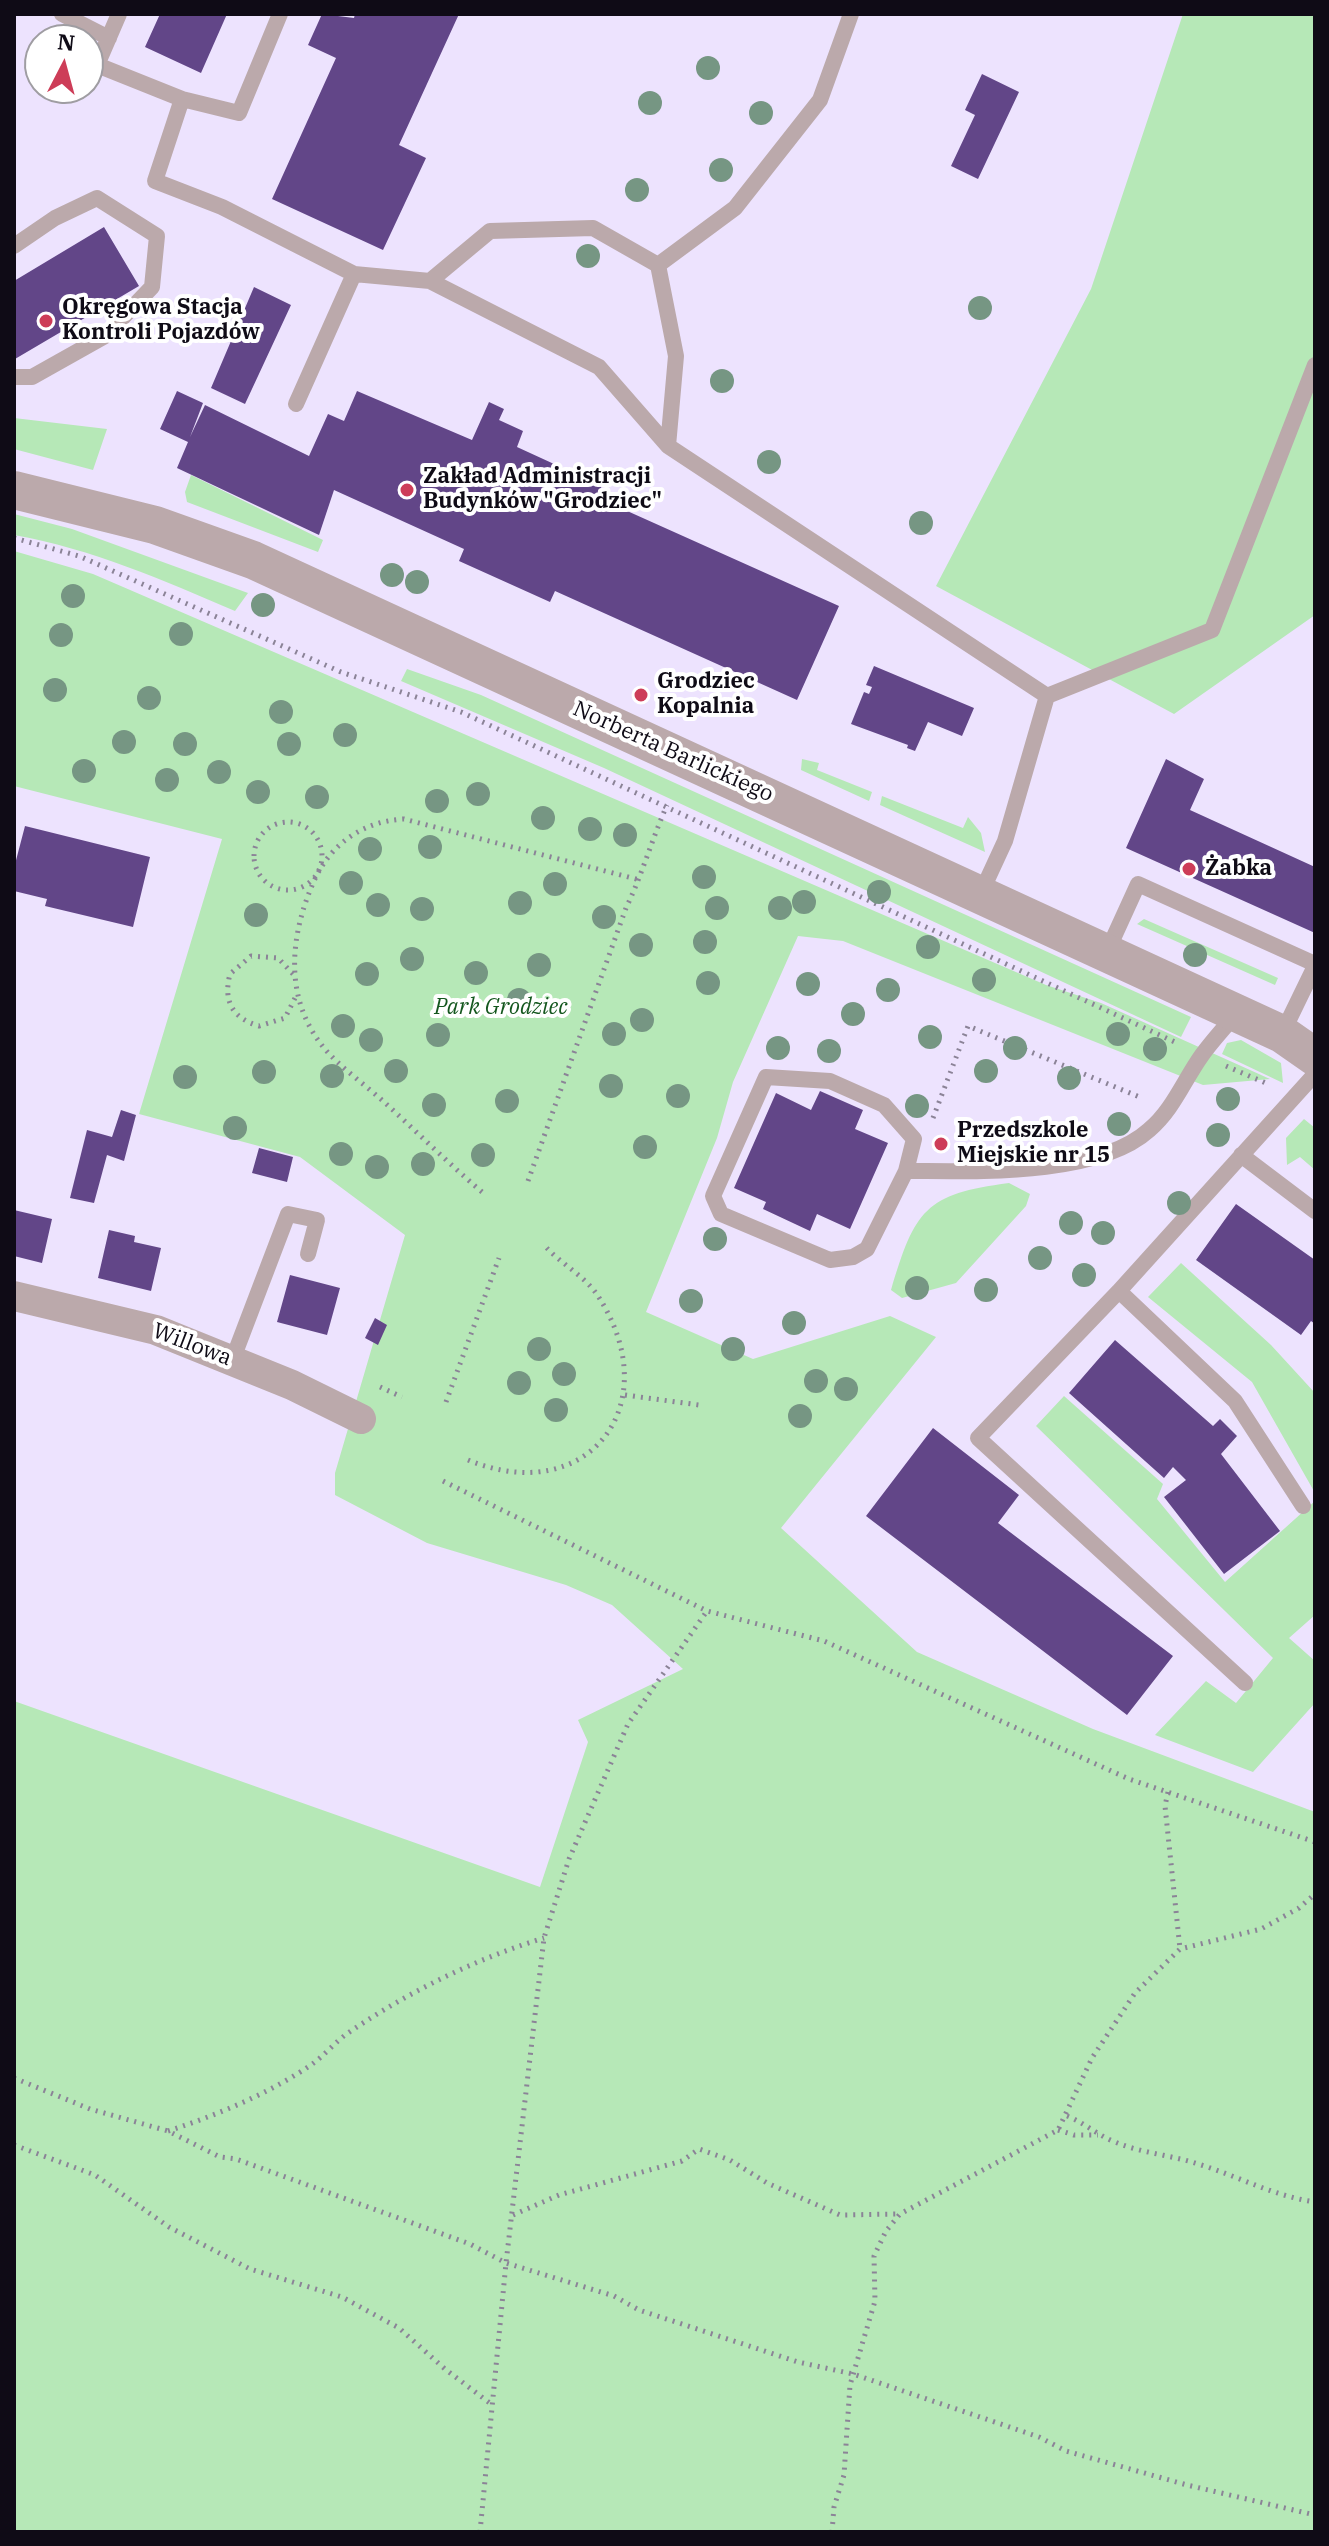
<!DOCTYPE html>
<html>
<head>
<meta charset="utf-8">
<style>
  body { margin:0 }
  #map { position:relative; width:1329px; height:2546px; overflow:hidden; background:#ede3fe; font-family:"IBM Plex Serif",serif }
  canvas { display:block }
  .frame { position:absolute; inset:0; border:16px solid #0f0b16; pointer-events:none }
  .north { position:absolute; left:24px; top:24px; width:80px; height:80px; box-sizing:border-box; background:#fff; border:2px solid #9f9da2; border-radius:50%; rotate:6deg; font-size:22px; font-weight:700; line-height:32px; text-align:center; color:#0f0b16 }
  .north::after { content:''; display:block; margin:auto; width:28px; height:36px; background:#cd3d58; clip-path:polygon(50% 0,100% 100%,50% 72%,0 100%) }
</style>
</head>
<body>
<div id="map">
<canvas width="1329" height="2546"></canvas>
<div class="frame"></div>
<div class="north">N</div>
</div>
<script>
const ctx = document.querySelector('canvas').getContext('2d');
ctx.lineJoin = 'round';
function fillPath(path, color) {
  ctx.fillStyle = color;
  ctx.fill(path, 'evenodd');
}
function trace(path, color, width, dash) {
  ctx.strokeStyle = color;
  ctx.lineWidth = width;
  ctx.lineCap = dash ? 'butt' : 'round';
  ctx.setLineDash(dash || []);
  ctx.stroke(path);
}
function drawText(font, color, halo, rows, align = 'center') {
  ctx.font = font + ' "IBM Plex Serif",serif';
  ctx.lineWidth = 8;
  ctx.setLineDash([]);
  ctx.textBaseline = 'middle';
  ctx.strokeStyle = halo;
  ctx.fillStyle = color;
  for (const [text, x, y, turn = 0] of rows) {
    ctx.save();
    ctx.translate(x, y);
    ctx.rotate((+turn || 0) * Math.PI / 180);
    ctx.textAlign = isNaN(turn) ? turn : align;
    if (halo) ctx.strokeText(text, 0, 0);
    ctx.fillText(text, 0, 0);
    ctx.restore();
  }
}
fillPath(new Path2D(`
  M1183 14H1315V615L1174 714 936 586 1091 289Z
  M14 418 107 429 93 470 14 449Z
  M191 475 323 540 318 552 187 502 185 492Z
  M14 514 72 529 248 593 235 611C163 580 92 549 14 535Z
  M14 551 93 574 1046 985 1101 1003 1270 1079 1203 1085 843 941 798 936 733 1082 717 1138 646 1312 753 1359 890 1316 936 1337 781 1528 917 1652 1093 1729 1315 1812V2532H14V1701L540 1887 588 1742 578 1720 683 1669 612 1605 566 1585 427 1543 335 1495V1473L405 1235 300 1157 139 1114 222 839 14 786Z
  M407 669 481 695 1191 1017 1181 1037 604 768 401 681Z
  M802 759 819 763 817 770 872 792 869 801 801 770Z
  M882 796 963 828 968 817 981 833 985 852 880 805Z
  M1144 919 1278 978 1275 985 1137 924Z
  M1241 1040 1281 1063 1283 1083 1222 1054 1227 1043Z
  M1304 1119 1315 1128V1170L1300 1157 1287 1165 1286 1138Z
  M1009 1183 1030 1194 1026 1206 956 1283 902 1298 891 1290C915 1210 925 1194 1009 1183Z
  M1181 1263 1271 1345 1315 1393V1493L1252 1382 1148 1297Z
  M1064 1396 1163 1484 1157 1499 1225 1582 1315 1501V1615L1289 1638 1315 1661V1703L1253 1772 1155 1735 1206 1681 1236 1703 1273 1658 1036 1426Z`), '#b6e8b7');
fillPath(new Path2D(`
  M160 14H227L201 73 145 47Z
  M322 14 354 18 355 14H459L399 145 426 158 383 250 272 199 336 58 308 45Z
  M982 74 1019 92 978 179 951 166 975 115 965 110Z
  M104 227 139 286 15 359 14 281Z
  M254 287 291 305 245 404 211 388Z
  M177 391 203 403 190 437 205 405 309 456 328 414 344 421 357 391 472 440 489 402 504 409 499 420 523 431 517 447 602 486 596 497 839 606 797 700 555 591 550 602 459 561 464 549 334 490 319 535 177 468 188 442 160 429Z
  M874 666 974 708 962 736 928 722 915 751 907 748 908 745 851 724 864 692 869 694 872 687 866 685Z
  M1166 759 1204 779 1190 810 1315 867V933L1126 848Z
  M25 826 150 857 133 927 45 906 47 899 14 891V868Z
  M820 1091 863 1110 855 1129 888 1143 850 1229 817 1214 810 1231 763 1209 766 1202 734 1188 776 1093 811 1110Z
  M121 1110 136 1115 124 1161 107 1155 94 1203 70 1198 87 1130 112 1137Z
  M259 1148 293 1157 287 1182 252 1173Z
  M1236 1204 1315 1260V1324L1311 1321 1301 1335 1196 1260Z
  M14 1210 52 1219 42 1263 14 1256Z
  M109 1230 135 1236 134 1242 161 1248 151 1291 98 1278Z
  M290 1275 340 1288 327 1335 277 1322Z
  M375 1318 387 1325 378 1345 365 1338Z
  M1115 1340 1213 1426 1220 1419 1237 1436 1221 1454 1280 1531 1224 1574 1164 1497 1186 1480 1173 1467 1164 1478 1069 1393Z
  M933 1428 1019 1495 998 1523 1173 1656 1127 1715 866 1516Z`), '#624688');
trace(new Path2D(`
  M14 538 79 556 341 672 461 712 1177 1043
  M254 856a34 34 0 1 1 68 0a34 34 0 1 1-68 0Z
  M293 974 278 958 251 956 230 974C223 1001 232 1018 259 1026L285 1018 297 994
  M1226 1066 1268 1084
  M933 1118 968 1026 1142 1098
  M528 1181 626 908C642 875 652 839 667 805
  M482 1192C448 1163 416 1131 383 1101 364 1084 340 1067 324 1048 283 998 290 935 314 881 331 843 364 821 404 819L640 880
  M380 1387 402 1397
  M625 1395 699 1405
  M446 1402 499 1258
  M468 1460C587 1509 669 1405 598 1296 585 1276 561 1264 545 1246
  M443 1481 707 1611 824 1641 1129 1779 1315 1842
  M1168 1792 1165 1806 1180 1949
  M14 2078 90 2109 168 2131 220 2157 236 2159 470 2244 506 2263 614 2296 639 2310 798 2362 853 2374 1039 2437 1066 2451 1187 2485 1315 2515
  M1067 2116C1085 2123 1097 2135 1115 2142 1141 2153 1171 2155 1198 2164 1238 2176 1273 2196 1315 2202
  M1058 2130 1074 2135H1098
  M168 2131C217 2115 268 2094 311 2065 324 2056 335 2042 348 2033 408 1992 475 1959 544 1938
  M14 2145 95 2175 169 2227 250 2269 342 2297 399 2328 445 2369 491 2404
  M513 2215 559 2195 682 2161 699 2149 730 2160 767 2183 840 2215 899 2214
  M480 2532 506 2263 544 1938 569 1859 628 1724 707 1611
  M832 2532 834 2507 844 2475 850 2385 875 2301 874 2256 886 2231 900 2214 1058 2130 1092 2058 1135 1993 1180 1949 1261 1929 1299 1908 1315 1894`), '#8b8397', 5, [2, 6]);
trace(new Path2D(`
  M62 14 109 38
  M119 14 97 65 182 99 155 181 222 207 354 274 430 281
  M182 99 239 113 280 14
  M14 246 55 218 97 198 157 236 152 287 105 336 32 377H14
  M658 265 735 208 820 100 851 14
  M296 404 354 274
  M668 446 676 356 658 265 593 228 490 231 430 281 599 367 668 446 1047 696 1005 841 981 893
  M1047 696 1212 630 1315 365
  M1107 952 1138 884 1315 964
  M1282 1034 1315 966
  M766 1077 830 1081 884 1105 914 1139 906 1171 867 1249 853 1257 830 1260 721 1214 713 1196Z
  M1241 1155 1315 1211
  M906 1171C972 1171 1097 1177 1149 1130 1173 1110 1184 1080 1202 1055 1212 1041 1225 1027 1237 1013
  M1119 1291 1235 1401 1303 1506
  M232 1361 288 1214 317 1220 308 1254
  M1245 1683 978 1438 1119 1291 1315 1074`), '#bba9ab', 16);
trace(new Path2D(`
  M14 1296 156 1330 292 1385 361 1419`), '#bba9ab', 30);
trace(new Path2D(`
  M14 490 155 525 253 560 1282 1034 1315 1057`), '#bba9ab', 38);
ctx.fillStyle = '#769683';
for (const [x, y] of [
  [708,68],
  [650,103],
  [761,113],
  [721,170],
  [637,190],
  [588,256],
  [980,308],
  [722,381],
  [769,462],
  [921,523],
  [392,575],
  [417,582],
  [73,596],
  [263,605],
  [181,634],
  [61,635],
  [55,690],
  [149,698],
  [281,712],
  [345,735],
  [124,742],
  [185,744],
  [289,744],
  [84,771],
  [219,772],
  [167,780],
  [258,792],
  [478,794],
  [317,797],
  [437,801],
  [543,818],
  [590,829],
  [625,835],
  [430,847],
  [370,849],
  [704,877],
  [351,883],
  [555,884],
  [879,892],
  [804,902],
  [520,903],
  [378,905],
  [717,908],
  [780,908],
  [422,909],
  [256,915],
  [604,917],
  [705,942],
  [641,945],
  [928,947],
  [1195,955],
  [412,959],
  [539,965],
  [476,973],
  [367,974],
  [984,980],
  [708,983],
  [808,984],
  [888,990],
  [519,1000],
  [853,1014],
  [642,1020],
  [343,1026],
  [614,1034],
  [1118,1034],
  [438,1035],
  [930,1037],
  [371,1040],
  [778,1048],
  [1015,1048],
  [1155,1049],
  [829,1051],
  [396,1071],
  [986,1071],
  [264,1072],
  [332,1076],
  [185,1077],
  [1069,1078],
  [611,1086],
  [678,1096],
  [1228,1099],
  [507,1101],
  [434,1105],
  [917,1106],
  [1119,1124],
  [235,1128],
  [1218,1135],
  [645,1147],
  [341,1154],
  [483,1155],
  [423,1164],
  [377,1167],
  [1179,1203],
  [1071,1223],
  [1103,1233],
  [715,1239],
  [1040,1258],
  [1084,1275],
  [917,1288],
  [986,1290],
  [691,1301],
  [794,1323],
  [539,1349],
  [733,1349],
  [564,1374],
  [816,1381],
  [519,1383],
  [846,1389],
  [556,1410],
  [800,1416]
]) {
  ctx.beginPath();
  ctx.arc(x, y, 12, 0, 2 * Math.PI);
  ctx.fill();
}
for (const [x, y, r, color] of [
  [46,321,8,"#cd3d58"],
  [407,490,8,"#cd3d58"],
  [641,695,8,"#cd3d58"],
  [1189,869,8,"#cd3d58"],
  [941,1144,8,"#cd3d58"]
]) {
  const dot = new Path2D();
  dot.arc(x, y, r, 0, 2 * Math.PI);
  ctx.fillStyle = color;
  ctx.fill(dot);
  trace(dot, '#fff', 3);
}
drawText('bold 22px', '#0f0b16', '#fff', [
  ["Okręgowa Stacja",62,308],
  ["Kontroli Pojazdów",62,333],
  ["Zakład Administracji",423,477],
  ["Budynków \"Grodziec\"",423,502],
  ["Grodziec",657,682],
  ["Kopalnia",657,707],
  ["Żabka",1205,869],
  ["Przedszkole",957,1131],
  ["Miejskie nr 15",957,1156]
], 'left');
drawText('22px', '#0f0b16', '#fff', [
  ["Norberta Barlickiego",673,752,24],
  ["Willowa",192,1345,21]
]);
drawText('italic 22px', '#14571e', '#fff', [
  ["Park Grodziec",501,1008]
]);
</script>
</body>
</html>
